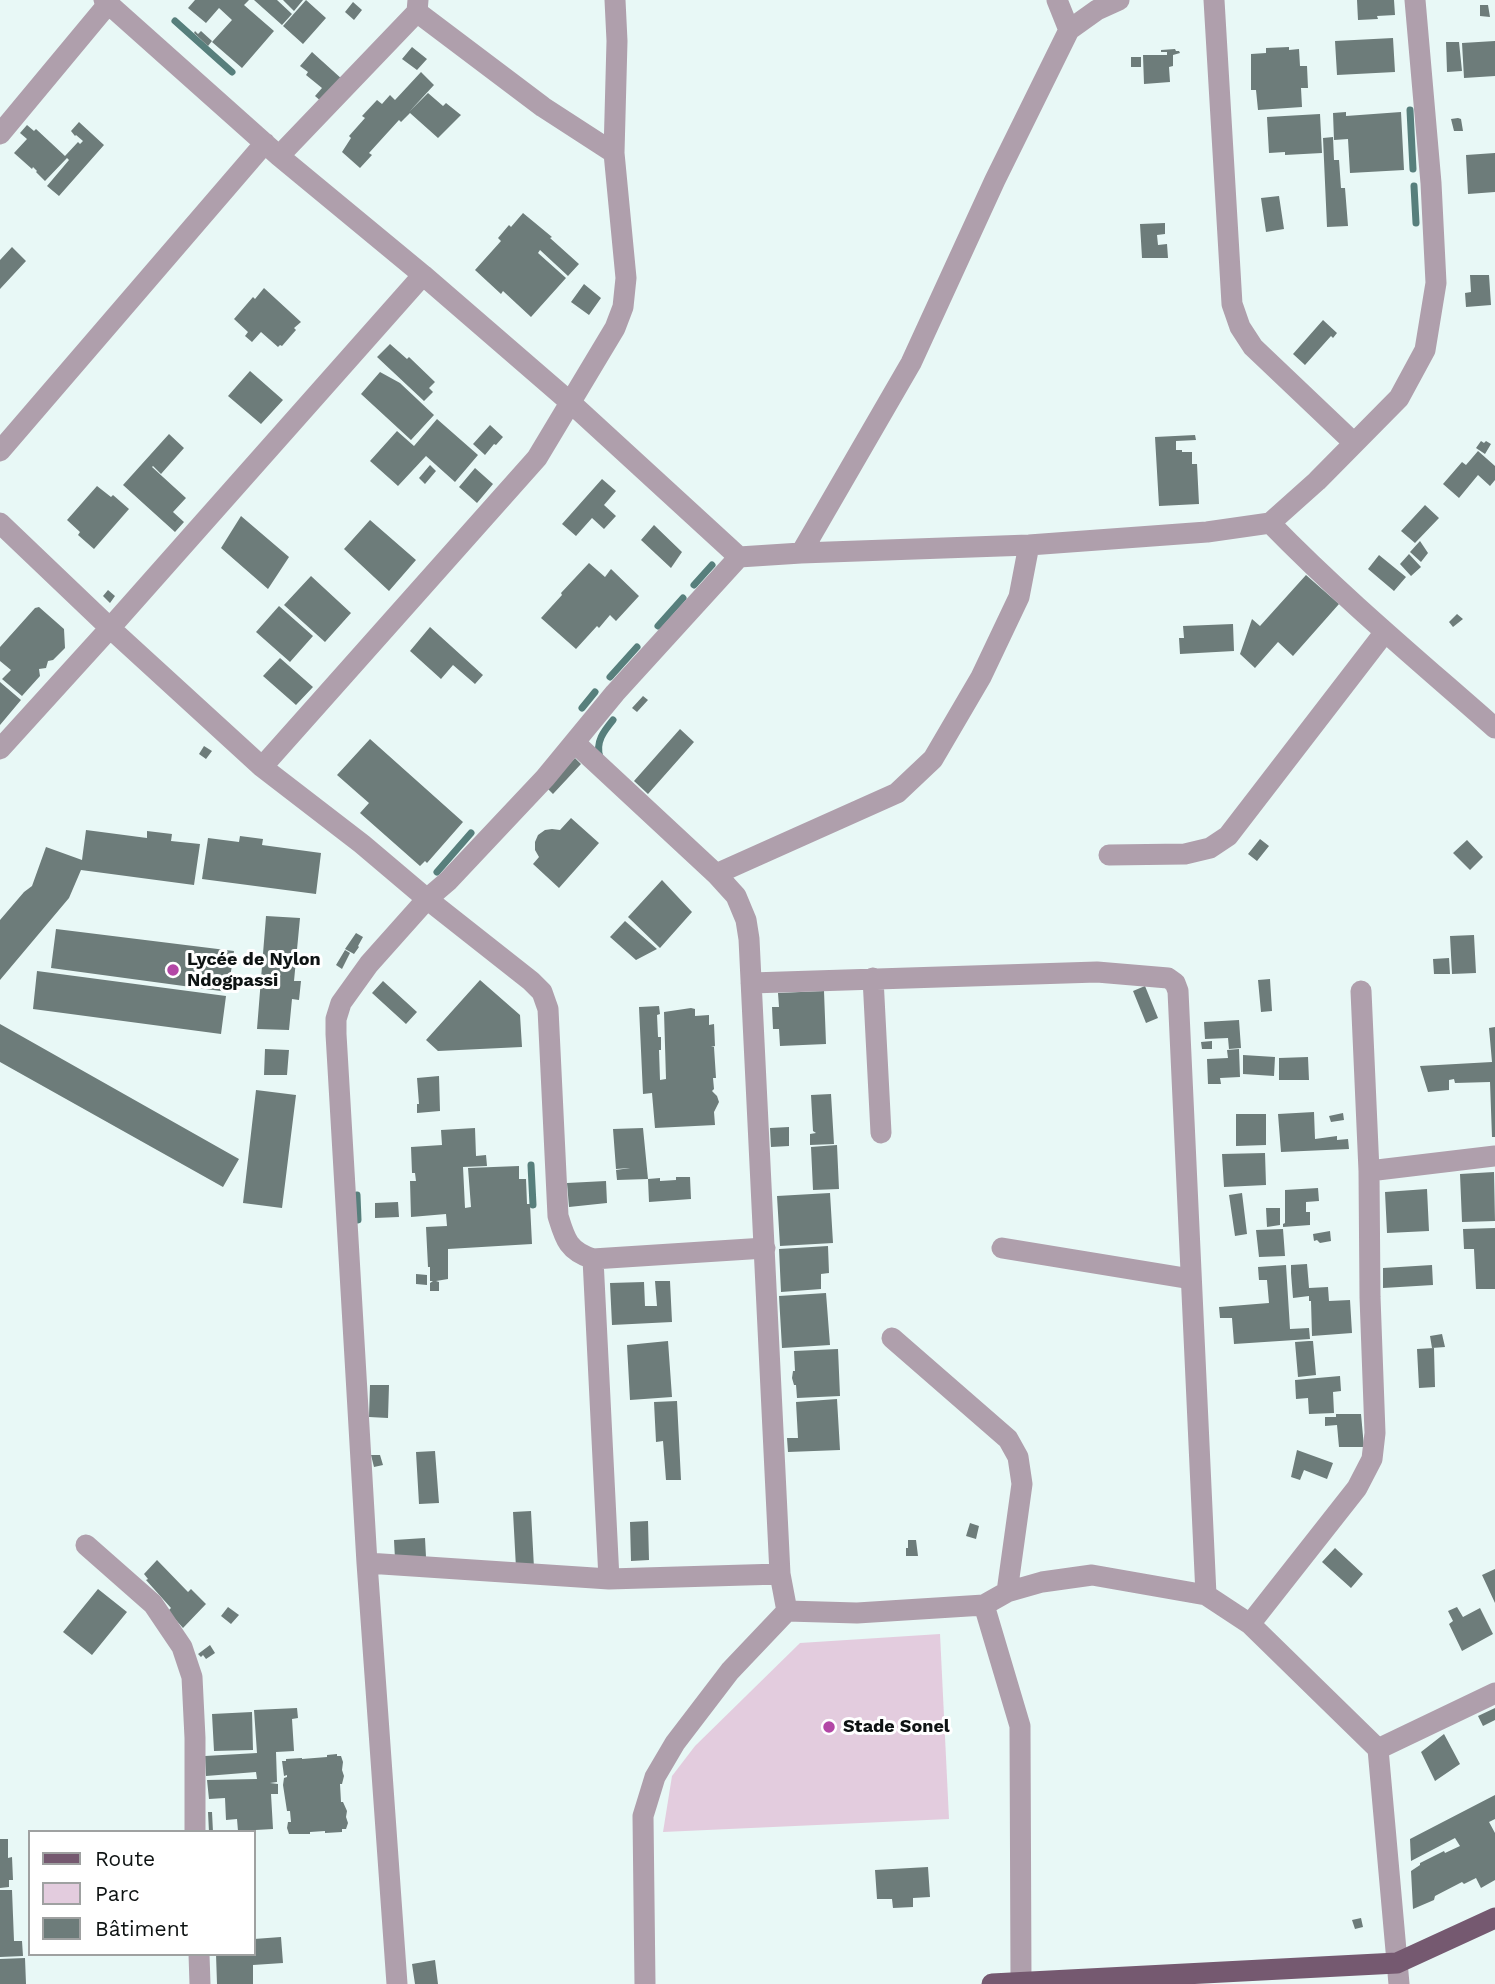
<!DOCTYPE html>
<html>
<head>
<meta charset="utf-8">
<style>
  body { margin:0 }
  #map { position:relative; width:1495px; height:1984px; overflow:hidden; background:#e8f8f6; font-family:"Work Sans",sans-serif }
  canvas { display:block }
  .legend { position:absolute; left:28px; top:1830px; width:228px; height:126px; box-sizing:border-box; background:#fff; border:2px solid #9fa1a1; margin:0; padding:9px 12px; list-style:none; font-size:21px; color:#0e1313 }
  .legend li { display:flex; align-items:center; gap:14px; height:35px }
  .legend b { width:35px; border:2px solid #9fa1a1 }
</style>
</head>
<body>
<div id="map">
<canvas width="1495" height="1984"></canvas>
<ul class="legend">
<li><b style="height:9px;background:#755970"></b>Route</li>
<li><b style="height:19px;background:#e3ccde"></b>Parc</li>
<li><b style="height:19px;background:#6d7c7a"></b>Bâtiment</li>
</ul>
</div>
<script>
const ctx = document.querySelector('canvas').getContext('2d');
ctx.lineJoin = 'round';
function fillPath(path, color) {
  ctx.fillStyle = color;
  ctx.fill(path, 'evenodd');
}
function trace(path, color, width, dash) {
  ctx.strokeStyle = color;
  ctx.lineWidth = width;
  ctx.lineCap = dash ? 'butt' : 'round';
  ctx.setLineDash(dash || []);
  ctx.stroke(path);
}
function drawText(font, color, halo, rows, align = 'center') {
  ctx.font = font + ' "Work Sans",sans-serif';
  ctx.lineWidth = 6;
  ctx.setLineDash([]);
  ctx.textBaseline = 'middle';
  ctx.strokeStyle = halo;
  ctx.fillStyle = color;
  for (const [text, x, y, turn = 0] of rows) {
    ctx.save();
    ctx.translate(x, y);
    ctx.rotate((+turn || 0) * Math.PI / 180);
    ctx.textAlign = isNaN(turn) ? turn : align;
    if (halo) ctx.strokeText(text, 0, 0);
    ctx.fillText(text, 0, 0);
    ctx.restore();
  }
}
fillPath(new Path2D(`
  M940 1634 949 1819 663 1832 672 1776 695 1746 800 1643Z`), '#e3ccde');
trace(new Path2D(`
  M175 21 232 72
  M1410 110 1413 169
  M1414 186 1416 223
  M694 585 712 565
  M658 626 683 598
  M610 677 637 647
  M582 708 595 692
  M600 757C595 742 604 731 613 720
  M437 872 471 833
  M531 1165 533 1205
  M357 1195 358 1220`), '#577f7c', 7);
fillPath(new Path2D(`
  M195 0H249L244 5 274 31 242 68 212 42 232 20 219 8 206 23 188 8Z
  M254 0H277L292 14 282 25Z
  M283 0H303L294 11Z
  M306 0 326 18 303 44 283 26Z
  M1357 0H1394L1395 15 1377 16 1378 19 1358 20Z
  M353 2 362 10 354 20 345 12Z
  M1480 5H1488L1490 17 1480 16Z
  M195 31 198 34 201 31 212 41 208 46 194 33Z
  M1393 38 1395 72 1337 75 1335 41Z
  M1495 41V76L1464 78 1462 43Z
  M1446 42H1459L1462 71 1447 72Z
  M412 47 427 59 417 70 402 59Z
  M1289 47V50L1299 49 1300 66H1307L1308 88H1301L1302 107 1258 110 1256 90H1251V54L1266 53V48Z
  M1175 49 1176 51H1179L1180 53 1173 55V66L1169 67 1170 82 1144 84 1143 55H1167V52H1161V50Z
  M312 52 343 80 323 103 315 96 322 88 306 75 308 72 300 66Z
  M1131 57H1141V67H1131Z
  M421 72 434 85 409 112 428 93 443 106 446 103 461 115 438 138 410 113 401 122 399 120 369 153 372 155 360 168 342 152 351 138 349 136 365 118 362 116 377 100 382 104 390 95 395 100Z
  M1346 112V116L1401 112 1404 170 1350 173 1348 139 1334 140 1333 113Z
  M1320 114 1322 153 1285 155V152L1269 153 1267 117Z
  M1458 118 1461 119 1463 131H1454L1451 119Z
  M79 122 104 145 59 196 47 186 69 160 67 158 45 181 36 172 37 171 33 167 32 169 14 153 27 139 20 133 27 125 34 131 36 129 65 156 78 142 80 144 83 141 76 135 75 136 71 131Z
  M1333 137 1334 160H1339L1341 188H1345L1348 226 1327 227 1323 138Z
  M1495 153V192L1468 194 1466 155Z
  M1279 196 1284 229 1266 232 1261 198Z
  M523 213 552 237 550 238 579 264 568 276 540 250 538 253 566 278 531 317 503 291 501 294 475 270 501 241 498 238 509 225 511 227Z
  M1165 223V234L1157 235 1158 245 1167 244 1168 258H1142L1140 224Z
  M12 247 26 261 0 289V260Z
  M1470 275H1489L1491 305 1466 307 1465 293 1471 292Z
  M584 284 601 298 589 315 571 302Z
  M264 288 301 322 294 328 296 330 282 346 280 345 278 347 261 332 252 342 245 336 248 332 234 319 253 297 255 299Z
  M1323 320 1337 333 1333 338 1331 336 1305 365 1293 354Z
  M390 344 407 359 409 357 435 382 429 388 433 392 424 401 377 357Z
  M250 371 283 400 261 424 228 396Z
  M380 372 400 383 434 415 411 440 361 394Z
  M437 419 478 455 455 482 426 456 398 486 370 461 397 431 414 446Z
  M490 425 503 437 496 445 494 444 485 455 473 444Z
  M169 434 184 448 161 474 153 466 152 467 186 498 173 512 184 522 175 532 123 485Z
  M1195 435 1196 440 1176 441V450H1182V452H1192V464H1197L1199 504 1159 506 1155 437Z
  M1481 441 1484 443 1486 441 1491 444 1485 454 1476 448Z
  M1478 451 1495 466V480L1490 486 1478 475 1459 498 1443 484 1462 462 1466 465Z
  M430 465 436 471 425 484 419 478Z
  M475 468 493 484 477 503 459 487Z
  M602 479 616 491 604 505 616 516 604 529 592 518 576 536 562 524Z
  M97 486 111 497 113 495 129 509 94 549 78 535 80 532 67 520Z
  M1425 505 1439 518 1415 543 1401 531Z
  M241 516 289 557 268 589 221 548Z
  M370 520 416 560 389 591 344 549Z
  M654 525 682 552 671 568 641 540Z
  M1420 541 1428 553 1421 562 1410 552Z
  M1409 554 1421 567 1411 576 1400 564Z
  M1379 555 1406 577 1394 591 1368 569Z
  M589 563 605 577 611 569 639 596 616 621 610 615 599 628 597 626 576 649 541 618 562 595 561 593Z
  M1306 575 1339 604 1293 656 1278 642 1255 668 1240 654 1252 619 1260 626Z
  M311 576 351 613 325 642 284 605Z
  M108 590 115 596 110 603 103 596Z
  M279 606 313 636 290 662 256 632Z
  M39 607 64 629 65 648 53 660 48 661 46 668 39 669 40 676 22 696 2 679 11 670 0 661V647L35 608Z
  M1457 614 1463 619 1453 627 1449 622Z
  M1233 624 1234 651 1180 654 1179 638H1184L1183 626Z
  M430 627 483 675 475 684 453 665 441 679 410 651Z
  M280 658 313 687 296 705 263 676Z
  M0 682 21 700 0 725Z
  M643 696 648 700 637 712 632 708Z
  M680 729 694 742 648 794 634 781Z
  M370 739 463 822 427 863 425 861 420 866 360 813 369 803 337 775Z
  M204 746 212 751 206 759 199 754Z
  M575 758 581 764 553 794 547 788Z
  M571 818 599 843 559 888 533 864 539 857 535 850V842L538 835 545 830 552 829 560 830Z
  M86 830 147 838V831L172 834 171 841 200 844 194 885 81 870 69 898 0 980V920L24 892 32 886 46 847 82 860Z
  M240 836 263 839 262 845 321 853 316 894 202 879 208 838 239 842Z
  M1260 839 1269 846 1257 861 1248 854Z
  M1467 840 1483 857 1470 870 1453 853Z
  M662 880 692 912 660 948 628 917Z
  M266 916 300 918 294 981H301L299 1000 292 999 289 1030 257 1029Z
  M625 921 657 949 636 960 610 937Z
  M56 929 234 951 228 992 51 968Z
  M356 933 363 937 358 946 359 947 354 954 345 949Z
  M1474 935 1476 973 1452 974 1450 936Z
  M345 950 350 953 342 969 336 965Z
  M1449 958 1450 974H1434L1433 959Z
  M37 971 226 996 221 1034 33 1009Z
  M1270 979 1272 1011 1261 1012 1258 980Z
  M480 980 520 1015 522 1047 438 1051 426 1040Z
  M383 981 417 1012 406 1024 372 993Z
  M1145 986 1158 1018 1146 1023 1133 991Z
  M824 991 826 1044 780 1046 779 1029H773L772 1007H779L778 993Z
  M659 1006 660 1014 657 1015 658 1037H661V1050H659L660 1080 666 1079 664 1012 691 1008 695 1009V1016L709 1015V1025L714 1024 715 1046 711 1047H714L716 1078H713L714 1089 712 1091 717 1096 719 1102 714 1112 715 1125 655 1128 652 1093 643 1094 639 1007Z
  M1239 1020 1241 1048 1229 1049 1228 1038 1205 1039 1204 1022Z
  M0 1024 239 1159 223 1187 0 1062Z
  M1495 1027V1137H1492L1490 1082 1455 1083 1454 1079 1449 1080V1090L1428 1092 1420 1066 1492 1062 1489 1028Z
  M1212 1041V1049H1202L1201 1042Z
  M265 1049 289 1050 287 1075H264Z
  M1239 1049 1240 1077 1220 1078 1221 1084H1208L1207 1059 1228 1058 1227 1050Z
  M1243 1055 1275 1057 1274 1076 1243 1074Z
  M1308 1057 1309 1080H1279V1058Z
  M439 1076 440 1111 417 1113V1104H419L417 1078Z
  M256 1090 296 1095 282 1208 243 1203Z
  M831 1094 834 1144 810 1145V1134L816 1133 813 1131 811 1095Z
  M1314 1112 1315 1139 1337 1136V1140L1348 1139 1349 1149 1281 1152 1278 1114Z
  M1343 1113 1344 1120 1331 1122 1329 1116Z
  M1236 1114H1266V1145L1236 1146Z
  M789 1127V1146L771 1147 770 1128Z
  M475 1128 476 1156 486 1155 487 1166 463 1167 465 1208 471 1207 468 1168 519 1166V1179H526L527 1204H530L532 1244 448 1249V1279L436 1281 439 1282V1291H430V1283L433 1281H430V1267H428L426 1227 447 1226 446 1214 411 1217 410 1181H416L415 1173H412L411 1147 442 1145 441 1130Z
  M643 1128 648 1179 617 1180 616 1170 630 1168 616 1169 613 1129Z
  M837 1145 839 1189 813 1190 811 1147Z
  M1265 1153 1266 1185 1224 1187 1222 1154Z
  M1494 1172 1495 1221 1462 1222 1460 1174Z
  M676 1177H690L691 1199 649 1202 648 1179 660 1178V1181L676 1180Z
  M606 1181 607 1203 569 1207 567 1183Z
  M1318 1188 1319 1201 1306 1202V1212H1310V1225L1283 1227V1224L1285 1223V1190Z
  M1427 1189 1429 1231 1387 1233 1385 1192Z
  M830 1193 833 1243 780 1246 777 1196Z
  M1242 1193 1247 1234 1235 1236 1229 1195Z
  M398 1202 399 1217 375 1218V1203Z
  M1266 1208H1280V1225L1267 1227Z
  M1495 1228V1289H1476L1474 1249H1464L1463 1229Z
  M1283 1229 1285 1256 1259 1257 1256 1230Z
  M1330 1231 1331 1241 1320 1243 1317 1240 1314 1241 1313 1234Z
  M828 1246 829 1273 821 1274V1289L781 1292 779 1249Z
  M1307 1264 1309 1288 1328 1287 1329 1301 1350 1300 1352 1333 1312 1336 1311 1301H1309V1296L1293 1298 1291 1273V1265Z
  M1286 1265 1290 1329 1309 1328 1310 1339 1234 1344 1232 1318H1220L1219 1307 1269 1303 1267 1280H1259L1258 1267Z
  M1432 1265 1433 1285 1383 1288V1268Z
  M416 1274 427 1275V1285L416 1284Z
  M655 1281H670L672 1322 612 1325 610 1283 644 1282 645 1306H657Z
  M826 1293 830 1345 782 1348 779 1296Z
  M1442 1334 1445 1347 1432 1348 1430 1336Z
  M668 1341 672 1397 630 1400 627 1345Z
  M1309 1341H1313L1316 1375 1298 1377 1295 1342Z
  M1434 1348 1435 1387 1419 1388 1417 1349Z
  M838 1349 840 1396 797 1398 796 1385H794L792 1378 793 1371H795L794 1351Z
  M1340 1376 1341 1391 1333 1392 1334 1413 1309 1414 1308 1398 1296 1399 1295 1380Z
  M370 1385H389L388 1418 369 1417Z
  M837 1399 840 1450 788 1452 787 1438H798L796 1402Z
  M677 1401 681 1480H666L663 1441 656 1442 654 1402Z
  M1336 1414H1361L1364 1447H1339L1337 1425 1325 1426V1417H1336Z
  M1297 1450 1333 1463 1327 1479 1304 1470 1300 1480 1291 1477Z
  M435 1451 439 1503 419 1504 416 1452Z
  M371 1455H380L383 1465 374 1467Z
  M531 1511 534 1568H516L513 1512Z
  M648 1521 649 1560 631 1561 630 1522Z
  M970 1523 979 1526 976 1539 966 1536Z
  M425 1538 426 1557 395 1559 394 1540Z
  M908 1540H916L918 1556H906V1548H908Z
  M1335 1548 1363 1574 1351 1588 1322 1562Z
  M157 1560 188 1592 191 1589 206 1604 183 1628 168 1611 171 1608 146 1580 148 1579 144 1574Z
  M1495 1569V1603L1482 1575Z
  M98 1589 127 1612 92 1655 63 1632Z
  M228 1607 239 1615 231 1624 221 1616Z
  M1457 1607 1463 1617 1480 1608 1493 1634 1462 1651 1449 1624 1453 1621 1448 1611Z
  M210 1645 215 1653 206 1659 203 1655 201 1657 198 1654Z
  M297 1708 298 1718 292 1719 294 1751 276 1752 277 1782 270 1783 278 1784V1794H271L273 1829 238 1831 237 1819 226 1820 225 1798 209 1799 207 1780 257 1779 256 1772 206 1776 205 1756 257 1753 254 1710Z
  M1495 1708V1720L1483 1726 1478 1716Z
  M252 1712 253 1750 214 1751 212 1714Z
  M1444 1734 1460 1764 1435 1781 1421 1752Z
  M337 1754V1756H341L343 1762 342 1770 344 1776 342 1784H340L341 1802H343L347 1811 346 1817 348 1823 346 1829H342V1832L325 1833V1831L310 1832V1834H289L287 1828 288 1822H291L290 1811H287L283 1785 284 1778 287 1777V1775L284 1776 282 1761H286V1759L302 1758V1759L327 1757V1755Z
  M1495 1795V1819L1489 1822 1495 1833V1880L1481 1888 1476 1878 1464 1884 1462 1882 1435 1896 1434 1900 1413 1909 1411 1871 1420 1865V1863L1444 1851 1445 1853 1460 1846 1455 1838 1411 1861 1410 1839Z
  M208 1812H212L213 1832H209Z
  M0 1839H8V1858L12 1857 13 1880H9V1887L0 1888Z
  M928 1867 930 1897 913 1898V1907L893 1908 892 1899H877L875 1870Z
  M0 1890H12L14 1941H22L23 1956 0 1957Z
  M1361 1918 1363 1927 1355 1929 1352 1920Z
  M281 1937 283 1963 253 1965V1984H217L216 1954H254V1939Z
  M25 1958 26 1984H0V1959Z
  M435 1960 438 1984H415L412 1964Z`), '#6d7c7a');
trace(new Path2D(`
  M104 0 279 156 423 275 571 403 739 557
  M1057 0 1069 30
  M1214 0 1232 304 1240 327 1253 347 1354 443
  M417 12 543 107 614 153
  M0 134 108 4
  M279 156 417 12 418 0
  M0 451 265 143
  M0 523 110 628 262 767 362 844 427 899 531 981 542 992 548 1009 558 1216C565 1239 568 1251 593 1259L765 1248
  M1270 523C1341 596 1419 661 1495 728
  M801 553 911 363 995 180 1069 30 1097 10 1119 0
  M575 743 716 874 736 896 746 920 749 939 780 1574 787 1611 857 1613 984 1605 1020 1726 1021 1982
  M0 749 110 628 423 275
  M262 767 537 458 615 328 623 307 626 278 614 153 617 41 615 0
  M1109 855 1185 854 1210 848 1228 836 1385 632
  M716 874 897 793 933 759 981 677 1019 597 1029 545
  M873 978 881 1133
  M751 983 1097 972 1168 978 1175 983 1178 991 1206 1595
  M1369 1171 1495 1156
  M1002 1248 1191 1279
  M593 1259 609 1579
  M892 1338 1008 1439 1018 1457 1022 1484 1007 1592
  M86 1545 153 1604 182 1647 192 1677 195 1738V1832
  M367 1563 609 1579 780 1574
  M984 1605 1007 1592 1042 1582 1092 1575 1206 1595 1250 1624 1378 1749
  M1250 1624 1357 1488 1372 1459 1375 1433 1370 1297 1369 1171 1361 991
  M199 1954 200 1984
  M397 1984 367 1563 336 1034V1019L341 1003 369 964 427 899 448 881 545 778 615 693 739 557 801 553 1029 545 1207 532 1270 523 1317 481 1399 398 1425 350 1436 283 1431 183 1415 0
  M645 1984 643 1816 655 1777 675 1743 730 1671 787 1611
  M1399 1984 1378 1749 1495 1693`), '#af9fac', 21);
trace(new Path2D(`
  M992 1984 1397 1963 1495 1918`), '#755970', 21);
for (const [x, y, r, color] of [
  [173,970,7,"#b347a6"],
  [829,1727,7,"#b347a6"]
]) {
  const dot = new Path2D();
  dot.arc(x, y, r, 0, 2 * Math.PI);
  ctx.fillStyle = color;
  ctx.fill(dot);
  trace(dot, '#fff', 2.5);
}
drawText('bold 18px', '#0e1313', '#fff', [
  ["Lycée de Nylon",187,960],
  ["Ndogpassi",187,981],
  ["Stade Sonel",843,1727]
], 'left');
</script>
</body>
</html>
